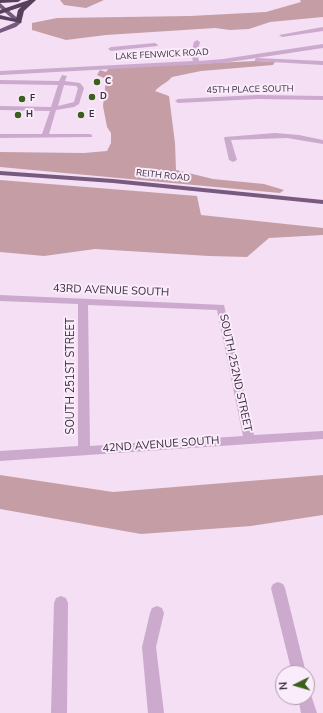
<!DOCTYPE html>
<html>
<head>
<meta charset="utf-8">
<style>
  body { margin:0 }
  #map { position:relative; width:323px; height:713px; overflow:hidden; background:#f4dff4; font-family:"Nunito Sans",sans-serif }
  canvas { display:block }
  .north { position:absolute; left:275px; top:665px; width:40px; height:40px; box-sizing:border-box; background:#fbecfb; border:1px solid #ad9eae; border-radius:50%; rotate:265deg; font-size:11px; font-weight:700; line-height:16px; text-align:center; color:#372a3b }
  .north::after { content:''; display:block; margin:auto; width:14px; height:18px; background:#3b5f1c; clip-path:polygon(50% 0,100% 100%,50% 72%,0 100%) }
</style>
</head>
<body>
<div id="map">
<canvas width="323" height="713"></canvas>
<div class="north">N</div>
</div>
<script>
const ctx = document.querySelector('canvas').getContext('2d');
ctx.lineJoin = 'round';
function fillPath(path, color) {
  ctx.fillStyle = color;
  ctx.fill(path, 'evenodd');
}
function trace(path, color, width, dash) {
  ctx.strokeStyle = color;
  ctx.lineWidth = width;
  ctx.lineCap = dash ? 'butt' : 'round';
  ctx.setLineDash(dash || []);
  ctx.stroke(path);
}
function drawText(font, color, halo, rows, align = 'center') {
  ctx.font = font + ' "Nunito Sans",sans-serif';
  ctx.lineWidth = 4;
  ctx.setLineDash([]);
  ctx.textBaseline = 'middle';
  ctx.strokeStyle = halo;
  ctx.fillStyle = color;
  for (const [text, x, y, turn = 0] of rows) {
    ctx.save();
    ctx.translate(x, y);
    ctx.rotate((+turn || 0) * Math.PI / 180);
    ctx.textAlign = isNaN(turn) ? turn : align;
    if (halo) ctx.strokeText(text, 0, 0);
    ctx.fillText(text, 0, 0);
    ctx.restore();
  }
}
fillPath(new Path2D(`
  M60 0H104L86 8 64 5Z
  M300 0H323V17L270 22 249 29 230 30 215 28 106 35 66 40 32 30V23L57 18 190 16 266 12 301 2Z
  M256 61 275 62 273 65 201 71 172 77C167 83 160 85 155 91L169 96 175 143 176 170 213 179 264 184 284 190 280 193 0 167V152L84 153 107 151 111 143V133L107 127 103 106 106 79 97 75 100 70 106 72 109 68Z
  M0 180 197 196 201 215 323 228V235L269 238 247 257 209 256 95 249 44 256 0 252Z
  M0 475 113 492 323 475V515L251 526 141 534 0 509Z`), '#c59ea5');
fillPath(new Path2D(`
  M323 27V31L282 37 279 35Z
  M197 40 200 42 197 53 199 61 223 59 323 44V48L223 63 0 75V71L193 61 191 53 194 42Z
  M155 43 158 45 157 46 111 51 108 49 111 47Z
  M257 58 323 61V65L255 61V59Z
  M62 75 67 76 65 81 80 83 84 88 79 104 74 107 56 110 49 134H90L92 135V137L0 138V134H42L50 111 0 110V106L51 107 58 85 0 84V80L59 81ZM64 85 76 86 78 88 74 102 58 106Z
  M257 95 323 96V100L257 99 178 103 175 101 178 99Z
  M275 133 299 135 323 140V144L287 138 231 140 237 160 233 162 229 160 224 138 225 137Z
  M0 295 224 305 254 435 323 431V439L0 461V451L78 446V304L0 301ZM88 305 217 310 243 436 90 446Z
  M278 582 283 584 285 588 306 673H292L271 588 273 584Z
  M61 596 66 598 68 603 67 713H51L54 603 56 598Z
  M157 606 162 608 164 613 156 647 164 713H148L142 647 150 613 152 608Z
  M307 690 310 692 317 713H301L298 697H307Z`), '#cbaace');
fillPath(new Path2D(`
  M0 3 22 22 16 27 0 33V29L16 22 0 8Z
  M0 171 113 179 323 200V204L113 183 0 175Z`), '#775a7d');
fillPath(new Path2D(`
  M0 0H21L18 2 0 3Z
  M29 0H36L24 11 21 23 0 19V15L16 19 18 10 21 7 0 14V10Z`), '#56405c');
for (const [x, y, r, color] of [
  [97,82,4,"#3b5f1c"],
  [92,97,4,"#3b5f1c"],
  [22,99,4,"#3b5f1c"],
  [18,115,4,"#3b5f1c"],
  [81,115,4,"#3b5f1c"]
]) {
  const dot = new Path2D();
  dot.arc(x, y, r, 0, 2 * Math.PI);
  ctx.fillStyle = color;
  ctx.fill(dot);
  trace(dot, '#fbecfb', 1.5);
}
drawText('9px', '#372a3b', '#fbecfb', [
  ["LAKE FENWICK ROAD",162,55,-3],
  ["45TH PLACE SOUTH",250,90,-1],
  ["REITH ROAD",163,176,6]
]);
drawText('bold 9px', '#372a3b', '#fbecfb', [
  ["C",105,82],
  ["D",100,97],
  ["F",30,99],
  ["H",26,115],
  ["E",89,115]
], 'left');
drawText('11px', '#372a3b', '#fbecfb', [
  ["43RD AVENUE SOUTH",111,291,2],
  ["SOUTH 252ND STREET",235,373,78],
  ["SOUTH 251ST STREET",71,376,-90],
  ["42ND AVENUE SOUTH",161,445,-4]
]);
</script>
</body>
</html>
